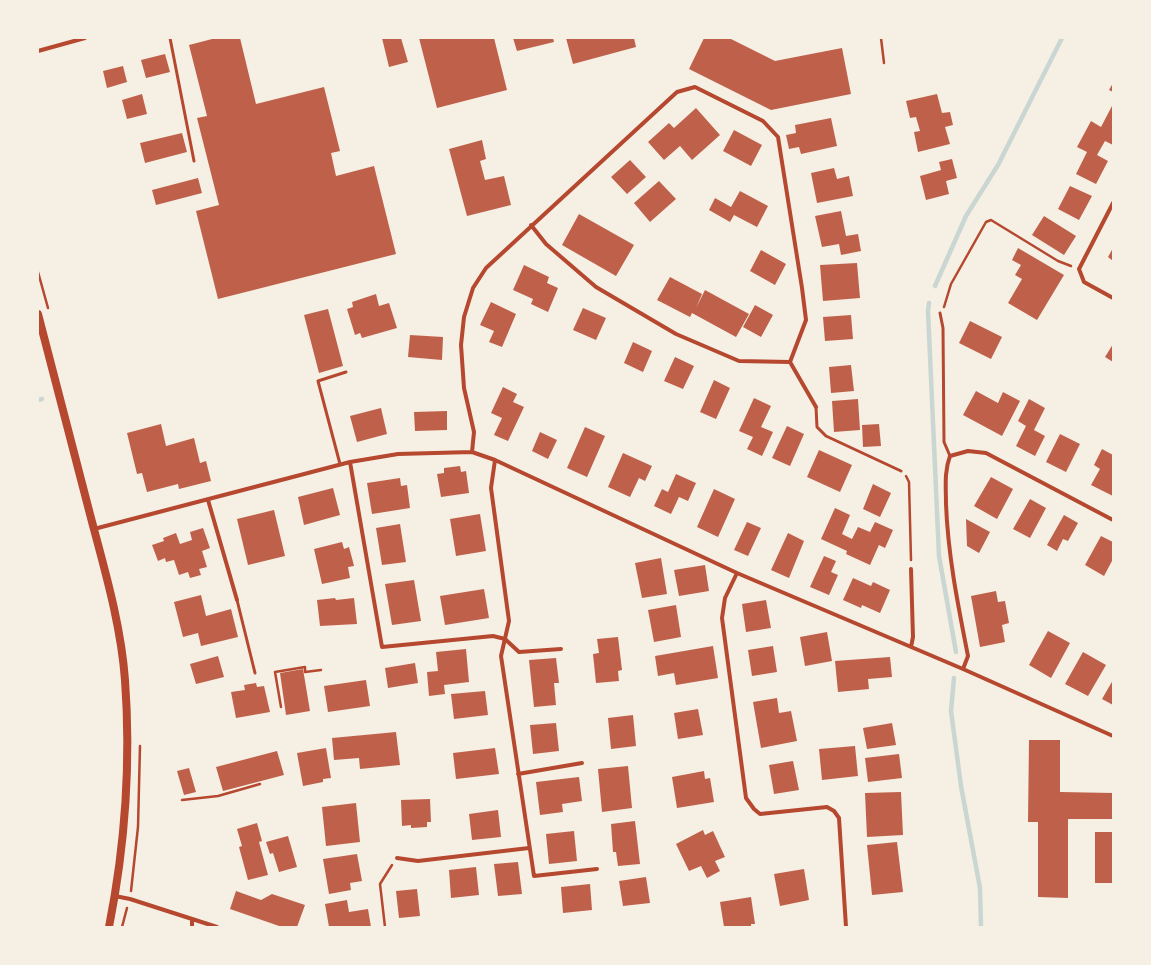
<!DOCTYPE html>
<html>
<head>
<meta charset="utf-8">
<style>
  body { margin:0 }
  #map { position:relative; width:1151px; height:965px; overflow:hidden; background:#f6efe4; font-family:"Titillium Web",sans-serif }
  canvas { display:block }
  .frame { position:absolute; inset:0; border:39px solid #f6efe4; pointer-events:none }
</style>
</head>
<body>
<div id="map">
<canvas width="1151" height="965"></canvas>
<div class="frame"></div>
</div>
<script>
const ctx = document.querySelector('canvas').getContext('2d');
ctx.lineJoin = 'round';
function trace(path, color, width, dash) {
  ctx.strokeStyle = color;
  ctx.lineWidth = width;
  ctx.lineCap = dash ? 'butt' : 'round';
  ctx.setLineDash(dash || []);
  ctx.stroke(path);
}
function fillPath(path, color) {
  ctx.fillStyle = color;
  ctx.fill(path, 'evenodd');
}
trace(new Path2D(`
  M935 286 966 216 998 165 1062 38
  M929 303 928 311 939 556 956 652
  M38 400 42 399
  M954 678 951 711 961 786 980 888 981 927`), '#c9d6d2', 4.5);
fillPath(new Path2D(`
  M216 38H240L256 104 324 87 340 151 331 153 336 176 374 166 396 254 218 299 196 211 219 205 197 118 207 116 189 45Z
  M382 38H401L408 62 389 67Z
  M419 38H494L507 90 437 108Z
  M513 38H553L554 42 517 51Z
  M566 38H634L636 47 573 64Z
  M704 38H729L775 61 842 48 851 94 771 110 689 69Z
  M165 54 170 72 146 78 141 60Z
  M123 66 127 82 107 88 103 71Z
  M1113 83V92L1109 90Z
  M142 94 147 114 127 119 122 100Z
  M937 94 942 113 950 112 953 125 945 127 950 144 918 152 914 132 920 131 916 117 910 118 906 101Z
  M1113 104V145L1105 141 1097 155 1108 161 1096 184 1076 174 1087 152 1077 147 1091 121 1101 127Z
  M696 108 720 135 692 160 680 146 664 160 648 142 669 123 674 128Z
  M831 118 837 146 801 154 799 147 789 149 786 135 796 133 795 125Z
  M734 130 762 145 751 166 723 151Z
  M182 133 187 152 145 163 140 143Z
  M482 140 486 159 480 161 485 180 504 176 511 205 467 216 449 149Z
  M952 159 957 178 946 181 949 194 926 200 920 176 941 170 939 162Z
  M630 160 646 177 627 194 611 177Z
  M834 168 837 179 849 176 853 196 817 203 811 173Z
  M198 178 202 193 156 205 152 190Z
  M659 181 676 199 650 222 634 203Z
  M1070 186 1092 196 1079 220 1058 209Z
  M740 191 768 206 757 227 734 215 730 222 709 210 715 198 731 207Z
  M841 211 846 236 858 234 861 251 841 255 839 244 822 247 815 216Z
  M579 214 634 245 616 276 562 245Z
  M1044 216 1076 236 1064 255 1032 235Z
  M1018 248 1064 275 1037 320 1008 303 1022 279 1015 275 1021 265 1012 260Z
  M1113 248V261L1108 257Z
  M761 250 786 264 775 285 750 271Z
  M857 263 860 298 823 301 820 265Z
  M524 265 549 277 547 283 558 288 548 312 531 304 533 299 513 290Z
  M670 277 702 294 696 308 705 290 749 314 736 337 692 313 690 317 657 300Z
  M376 294 379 306 389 303 397 328 362 338 360 333 355 335 347 309 353 307 352 302Z
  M491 302 516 314 502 347 489 342 494 331 480 325Z
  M755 305 773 315 761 337 743 327Z
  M583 308 606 318 596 340 573 330Z
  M328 309 343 366 319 373 304 315Z
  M851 315 853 339 825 341 823 317Z
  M970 321 1002 337 991 359 959 343Z
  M410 335 443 337 442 360 408 357Z
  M633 342 652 351 643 372 624 363Z
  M1113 344V362L1105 357Z
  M675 357 694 366 683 389 664 381Z
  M851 365 854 391 831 393 829 367Z
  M714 380 730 388 716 419 700 412Z
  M503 387 517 394 513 402 524 407 508 441 494 435 502 418 491 413Z
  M976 391 998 403 1003 392 1020 401 1002 436 963 415Z
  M754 398 771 406 761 427 773 432 762 456 747 449 753 437 739 431Z
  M858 399 860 430 834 432 832 401Z
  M1029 399 1045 408 1034 430 1045 436 1035 456 1016 446 1026 426 1018 421Z
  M381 408 387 434 357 442 350 416Z
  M447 411V430L415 431 414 412Z
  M161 424 166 446 194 438 200 463 206 461 211 481 179 489 178 484 147 492 142 473 137 474 127 433Z
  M879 424 881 446 863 447 862 425Z
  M787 426 804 434 790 466 772 458Z
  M585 427 605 436 587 477 567 468Z
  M540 432 557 440 548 459 532 451Z
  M1060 434 1080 444 1066 472 1046 462Z
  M1102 449 1113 455V496L1091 485 1100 469 1094 465Z
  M819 450 852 465 840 492 807 477Z
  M623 453 652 466 645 481 639 478 630 497 608 487Z
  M460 466 461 472 466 471 469 493 441 497 437 474 444 473V468Z
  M676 474 696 483 688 501 679 497 671 514 654 506 662 489 668 492Z
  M991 477 1013 489 997 519 974 506Z
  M400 478 401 486 407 485 410 508 372 514 367 483Z
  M873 484 891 493 880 517 863 509Z
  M333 488 340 515 304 525 298 497Z
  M714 489 735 499 718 537 697 527Z
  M1030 499 1046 508 1030 538 1013 529Z
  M835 508 850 515 842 534 852 539 858 527 870 532 875 522 893 530 885 548 879 545 870 565 846 554 847 551 821 539Z
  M274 510 285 556 248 565 237 519Z
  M480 514 486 551 456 556 450 519Z
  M1064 515 1078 523 1068 541 1063 539 1057 551 1047 545Z
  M966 519 990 532 979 553 967 546Z
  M747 522 761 528 748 556 734 550Z
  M400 524 406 562 382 565 376 528Z
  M203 528 210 548 202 551 207 567 199 569 201 575 190 578 188 572 179 575 174 560 166 562 165 558 158 561 152 545 164 541 163 538 176 533 180 544 192 540 190 532Z
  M788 533 804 541 789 578 771 570Z
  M1101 536 1113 542V559L1104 576 1085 565Z
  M342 542 344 549 349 547 352 558 354 566 348 567 350 578 322 584 314 549Z
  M824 556 836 561 831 572 838 575 829 595 810 587Z
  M661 558 667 594 642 598 635 563Z
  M705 565 709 591 679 596 674 570Z
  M853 578 871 586 873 582 890 590 880 613 862 605 861 608 843 600Z
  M414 580 421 621 392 625 385 584Z
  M484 589 489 618 445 625 440 596Z
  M996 591 998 602 1005 601 1009 623 1002 625 1005 642 980 647 971 596Z
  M201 595 206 616 231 609 238 637 201 646 198 633 183 637 174 602Z
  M335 598 336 600 354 598 357 624 320 626 317 600Z
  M766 600 771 628 746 632 742 604Z
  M676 605 681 637 654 642 648 610Z
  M1048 631 1070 643 1051 678 1029 665Z
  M827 632 832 661 805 666 800 637Z
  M618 637 622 670 618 671 619 681 596 683 593 654 599 653 597 639Z
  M713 646 718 678 676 685 674 673 658 676 655 656Z
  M773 646 777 672 752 676 748 650Z
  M466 649 469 682 444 685 445 694 429 696 427 672 438 671 436 652Z
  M1083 652 1106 665 1088 696 1065 684Z
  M218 656 224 677 196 684 190 664Z
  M890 657 892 677 868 679 869 689 838 692 835 661Z
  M556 658 559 683H554L556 705 534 707 529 660Z
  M415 663 418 683 388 688 385 668Z
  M303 669 310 711 286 715 280 673Z
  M366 680 370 706 328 712 324 686Z
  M1113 680V705L1102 699Z
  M256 683 257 687 264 686 270 712 236 718 231 692 245 690 244 685Z
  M485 691 488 715 454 719 451 694Z
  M777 698 779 713 791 711 797 741 761 748 753 702Z
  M698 709 703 735 678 739 674 713Z
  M633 715 636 746 611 749 608 718Z
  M556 723 559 751 533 754 530 725Z
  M892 723 896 745 867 749 863 728Z
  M396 732 400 765 360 769 359 758 334 760 332 738Z
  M1029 740H1060V792L1113 793V819H1068V898L1038 897V822H1028Z
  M855 746 858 776 822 780 819 749Z
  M326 748 331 778 323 779V782L303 786 297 753Z
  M495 748 499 774 456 779 453 753Z
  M277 751 284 775 223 791 216 767Z
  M899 754 902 778 868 782 865 758Z
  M793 761 799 790 774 794 769 765Z
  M628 766 632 808 602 812 598 769Z
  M189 768 196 792 184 795 177 771Z
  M704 771 705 779 710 778 714 802 677 808 672 777Z
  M579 777 582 801 562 804 563 812 540 815 536 782Z
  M901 792 903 835 867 837 865 793Z
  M430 799 431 822H427V827L411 828V825L402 826 401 800Z
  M356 803 360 842 326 846 322 807Z
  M498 810 501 837 472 840 469 814Z
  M635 821 640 864 618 866 616 852H613L611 824Z
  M257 823 262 841 259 842 268 875 248 880 239 847 242 846 237 829Z
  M703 830 705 835 713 831 725 857 715 861 720 871 707 878 701 866 689 871 676 844Z
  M574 831 577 861 549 864 546 834Z
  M1095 832H1113V883H1095Z
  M288 836 297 867 279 872 273 853 270 854 266 842Z
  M897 842 903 892 872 895 867 845Z
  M357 854 362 881 350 883 351 890 329 894 323 859Z
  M518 862 522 894 498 896 494 864Z
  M476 867 479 895 451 898 449 870Z
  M804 869 809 900 780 906 774 874Z
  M646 877 650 903 623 906 619 881Z
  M590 884 592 910 563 913 561 887Z
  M417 889 420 916 399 918 396 891Z
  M236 891 261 900 272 894 305 905 297 927H282L230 909Z
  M751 897 755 924H751V927H724L720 902Z
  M347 900 349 912 368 909 371 927H329L325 904Z`), '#bf614a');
trace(new Path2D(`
  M881 38 884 63
  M38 272 48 308
  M944 307 951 284 986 222 991 220 1058 261 1071 266
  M906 476 909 482 911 560
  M281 707 275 672 305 667V672L321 670
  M182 800 218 796 260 784
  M131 891 138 827 140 746
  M122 927 127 908
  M385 927 380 884 392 865`), '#b5482f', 2.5);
trace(new Path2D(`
  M170 38 194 161
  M940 313 943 328 944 442 950 456
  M816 407 817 427 826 436 901 471
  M340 464 318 381 346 372
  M237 600 255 673`), '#b5482f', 3);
trace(new Path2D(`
  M38 51 85 38
  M1113 203 1079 269 1084 282 1113 298
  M790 362 816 407
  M472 452 474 432 464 388 461 345 464 317 473 288 486 268 677 92 695 87 763 121 778 137 802 288 806 320 790 362 739 361 676 334 596 287 546 244 531 225
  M495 460 491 488 509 621 501 656 534 876 597 869
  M350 462 382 647 493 636 505 639 519 652 561 649
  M208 500 237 600
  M94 529 350 462 398 454 472 452 495 460 737 573 963 669 1113 736
  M911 569 913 637 911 647
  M737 573 725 598 722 618 746 798 754 809 760 814 827 807 834 811 839 818 846 927
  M963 669 968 656C958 605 948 556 946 504 946 487 944 472 950 456L968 451 986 453 1113 520
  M518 774 582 763
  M397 858 418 861 529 848
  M115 896 130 899 217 927
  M192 927V919`), '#b5482f', 4);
trace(new Path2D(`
  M38 314C56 382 73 450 91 518 105 571 121 625 125 680 131 762 125 846 109 927`), '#b5482f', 8);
</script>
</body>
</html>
